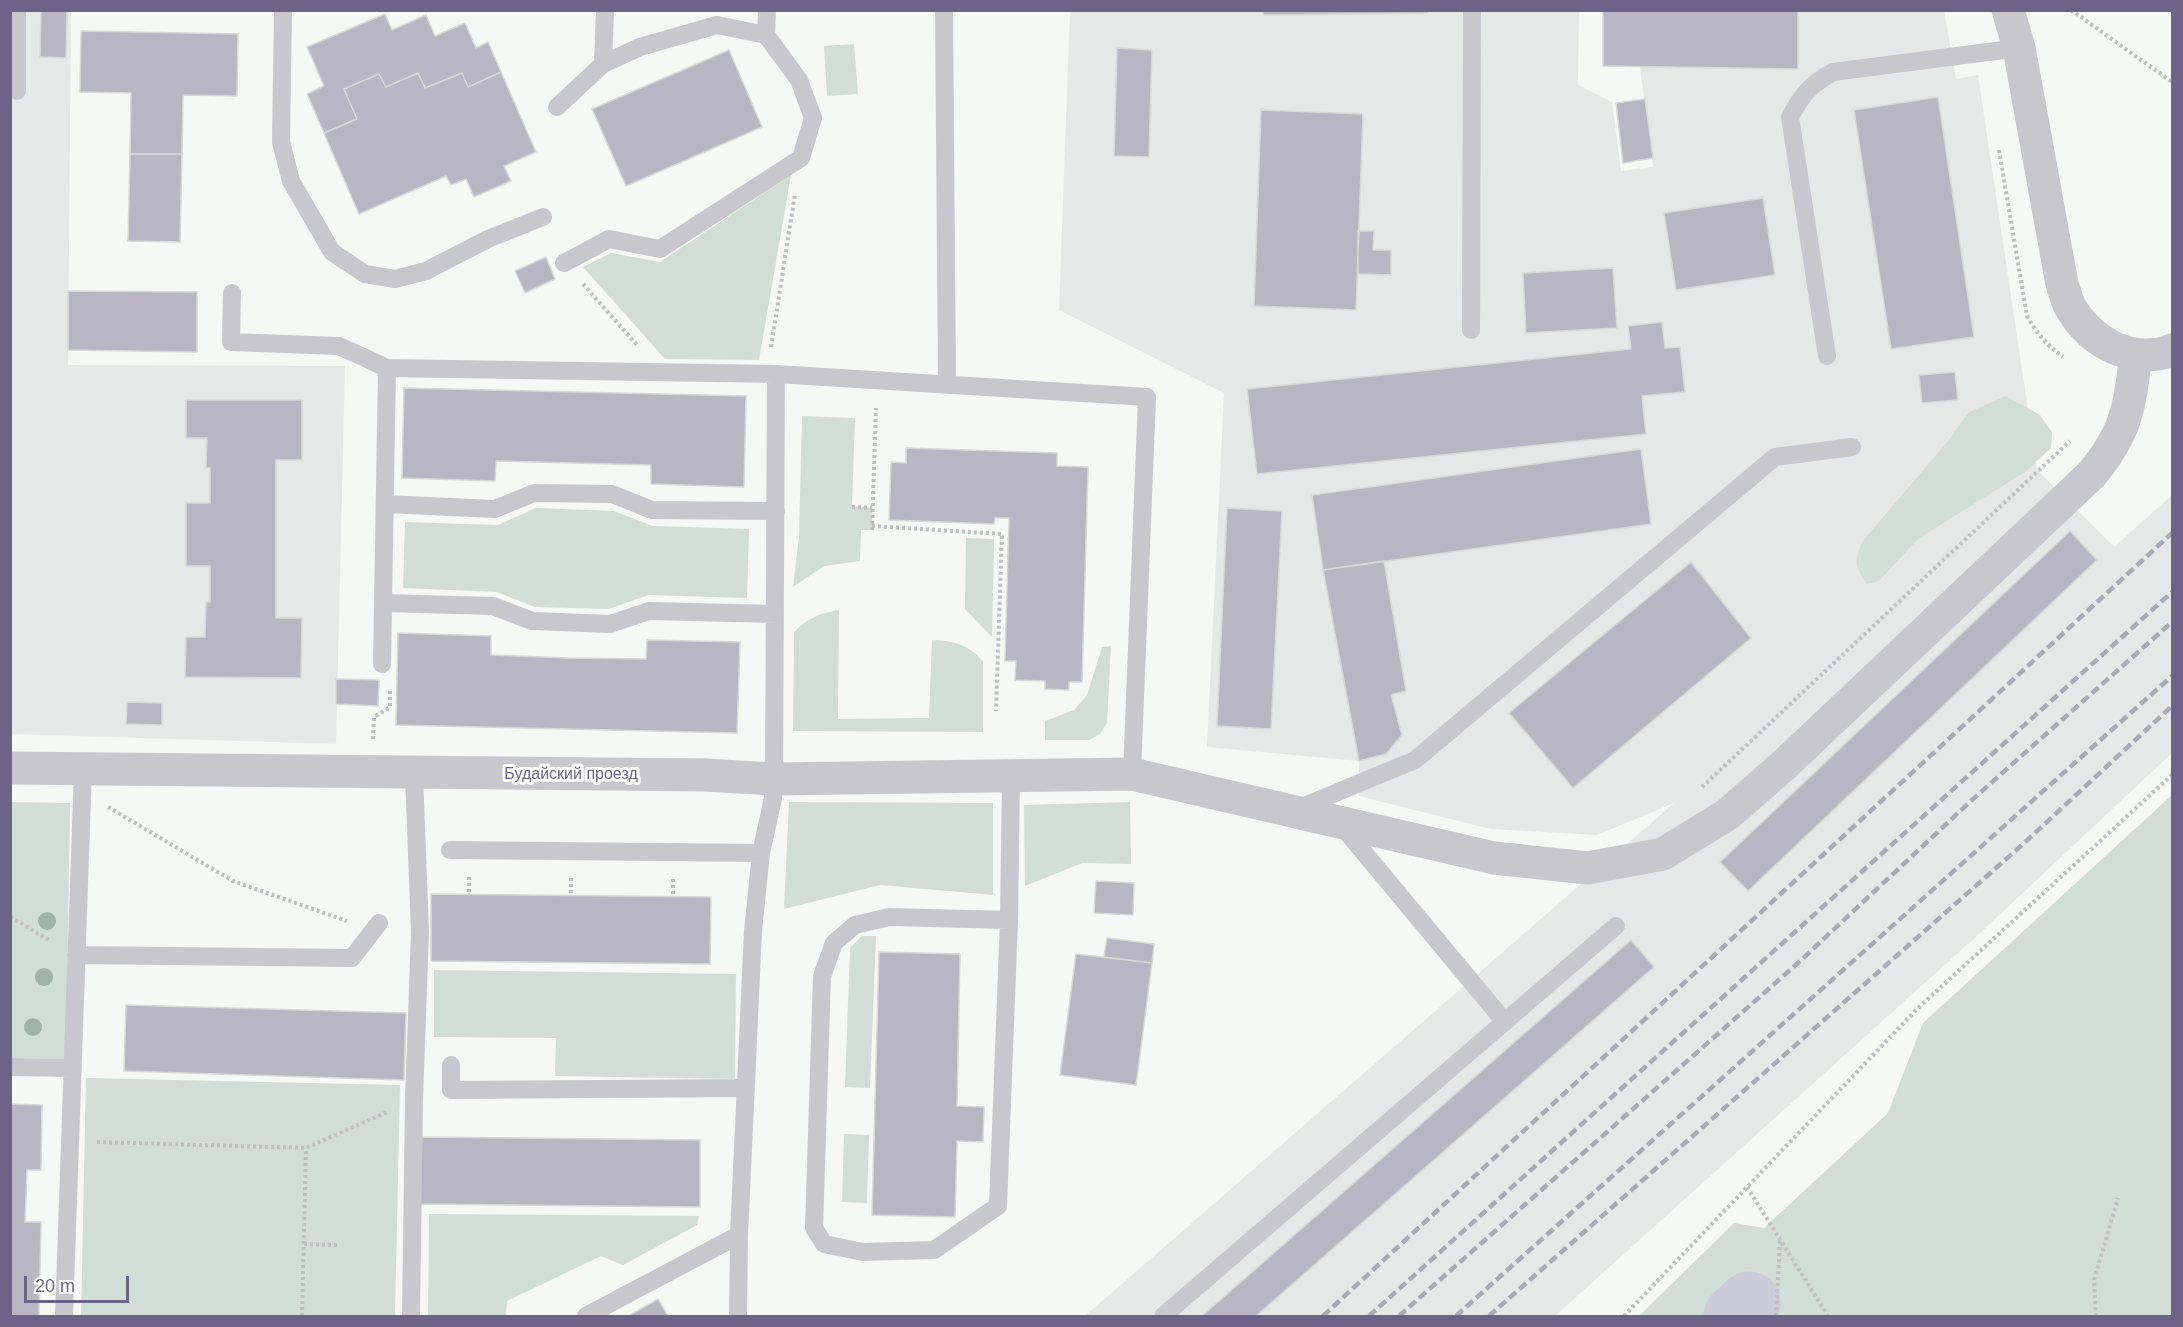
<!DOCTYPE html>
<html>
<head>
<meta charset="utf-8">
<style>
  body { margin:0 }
  #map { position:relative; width:2183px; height:1327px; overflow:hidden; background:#f5f8f4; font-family:Arial,sans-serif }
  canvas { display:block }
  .frame { position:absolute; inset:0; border:12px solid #6b6488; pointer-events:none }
  .scale { position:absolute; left:24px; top:1276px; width:105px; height:27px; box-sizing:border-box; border:3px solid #6b6488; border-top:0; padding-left:8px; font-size:18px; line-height:21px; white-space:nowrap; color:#6b6488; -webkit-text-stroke:4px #fff; paint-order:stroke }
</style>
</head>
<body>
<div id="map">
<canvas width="2183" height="1327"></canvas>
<div class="frame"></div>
<div class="scale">20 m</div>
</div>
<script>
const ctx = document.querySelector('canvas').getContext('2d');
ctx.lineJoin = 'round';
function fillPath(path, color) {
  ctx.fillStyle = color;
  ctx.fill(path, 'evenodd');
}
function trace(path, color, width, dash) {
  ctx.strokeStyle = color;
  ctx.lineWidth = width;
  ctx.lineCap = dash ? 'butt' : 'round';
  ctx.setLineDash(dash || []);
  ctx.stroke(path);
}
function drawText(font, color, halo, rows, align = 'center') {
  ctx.font = font + ' Arial,sans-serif';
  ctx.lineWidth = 6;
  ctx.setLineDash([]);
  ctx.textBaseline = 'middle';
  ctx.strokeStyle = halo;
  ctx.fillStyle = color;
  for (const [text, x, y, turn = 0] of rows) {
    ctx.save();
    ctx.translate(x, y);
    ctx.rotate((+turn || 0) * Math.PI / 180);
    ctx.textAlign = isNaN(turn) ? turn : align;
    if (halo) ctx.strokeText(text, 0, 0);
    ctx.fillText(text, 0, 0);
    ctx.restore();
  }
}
fillPath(new Path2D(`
  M11 11H71L68 365 345 366 336 744 11 734Z
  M1070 11H1579L1578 85 1612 102 1621 171 1653 167 1640 67 1798 69V11H1944L1956 79 1978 75 2037 470 2114 547 2172 495V753L1978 935 1555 1316H1085L1674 803 1597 835 1491 829 1359 796V761L1207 747 1224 393 1059 310Z`), '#e6e8e7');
fillPath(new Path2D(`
  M854 44 858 94 827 96 824 46Z
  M791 175 759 360 665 359 583 267 611 253 660 262Z
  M2006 396 2040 415 2052 432 2051 448 2025 472 1918 539 1879 581 1867 584C1855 567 1854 561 1862 542L1948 441 1969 412Z
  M802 416 855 418 852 506 872 508V530H861L860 561 824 566 793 587 799 537Z
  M536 508 614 511 653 526 749 529 747 598 648 595 609 609 535 607 497 592 403 588 405 522 498 525Z
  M966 538 994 539 992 637 965 609Z
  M839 610 838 719 929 718 932 640C955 641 967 644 983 661V732L793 731 794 632C808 618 820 613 839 610Z
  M1111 646 1107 723 1100 734 1089 740H1045V721L1074 710 1087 695 1102 647Z
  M2172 795V1316H1639L1734 1223 1764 1228 1888 1113 1923 1023Z
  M11 802 70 803 66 1059 11 1058Z
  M789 802 993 803V895L880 885 784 909Z
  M1130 802 1131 864 1082 863 1025 886 1024 805Z
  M862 936H876L870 1088 845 1087 850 948Z
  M434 970 736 974 735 1079 555 1076 556 1038 434 1037Z
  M86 1078 400 1085 395 1316H81Z
  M844 1134 869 1135 867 1203 842 1202Z
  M429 1214 699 1216 697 1225 623 1265 601 1256 507 1301 506 1316H428Z`), '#d3ddd7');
trace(new Path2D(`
  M1730 1299 1738 1314`), '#ccccd8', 10);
trace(new Path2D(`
  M1735 1316 1749 1303`), '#ccccd8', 63);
const building = new Path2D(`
  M41 10H67L66 58 40 57Z
  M1263 10H1428V13L1263 15Z
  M1603 10H1798V69L1603 66Z
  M385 14 392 30 426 15 435 36 465 23 476 48 488 42 501 72 468 87 462 73 425 88 418 73 386 87 379 74 344 89 357 119 324 133 307 94 324 86 307 47Z
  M81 31 238 34 237 96 183 95 182 154H130L131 93 80 92Z
  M1117 48 1152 50 1149 157 1114 156Z
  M729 50 762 127 626 186 592 109Z
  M501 72 536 152 504 166 511 181 474 197 466 179 451 185 446 176 359 214 324 133 357 119 344 89 379 74 386 87 418 73 425 88 462 73 468 87Z
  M1938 97 1974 337 1891 349 1854 110Z
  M1645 99 1653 158 1623 163 1616 103Z
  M1261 110 1363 114 1356 310 1254 306Z
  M130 154H182L180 242 128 241Z
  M1763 198 1775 275 1676 290 1664 213Z
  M1358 231H1374L1373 250H1391V275L1358 274Z
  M546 257 555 279 525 293 515 271Z
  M1613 268 1617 328 1526 333 1523 273Z
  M68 291 197 292V352L68 350Z
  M1662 322 1665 348 1680 347 1685 392 1642 396 1646 434 1257 474 1247 389 1631 349 1628 326Z
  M1955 372 1958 400 1922 403 1919 375Z
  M404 388 746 396 744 487 651 484V465L496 461 495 481 402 478Z
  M186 400H302V460H276V618H302L301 678 185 677 186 637H205L206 602H210V566H186V503H210V468H206L207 438H186Z
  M906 448 1057 453V466L1088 467 1082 682H1069V690L1045 689V681L1015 680 1016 661H1005L1009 518H995L994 524 889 520 891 462 906 463Z
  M1641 449 1651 524 1323 570 1312 495Z
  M1227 508 1282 511 1271 729 1217 726Z
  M2070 531 2097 560 1748 891 1720 862Z
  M1384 561 1406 691 1391 695 1402 735 1386 754 1359 761 1323 570Z
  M1691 562 1751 638 1573 788 1509 713Z
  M398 633 491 636V655L568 658 646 659 647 640 740 642 737 733 396 725Z
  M336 679 379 680 378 706 336 704Z
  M127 702 162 703V725L126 724Z
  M1096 881 1134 883 1133 915 1094 913Z
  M431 894 711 897 710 964 431 961Z
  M1107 938 1154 944 1152 963 1104 957Z
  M1631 940 1654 967 1256 1316H1202Z
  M879 952 960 954 957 1106 984 1107 983 1142 957 1141 955 1217 872 1215Z
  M1076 954 1152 963 1136 1085 1060 1075Z
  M126 1005 406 1013 404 1080 124 1071Z
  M10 1104 42 1105 41 1170H27L25 1222H41L39 1316H10Z
  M420 1137 700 1140V1207L420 1204Z
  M658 1299 668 1316H628Z`);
fillPath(building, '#b8b6c2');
trace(building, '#d7d9d7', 1.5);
trace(new Path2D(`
  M2071 10 2172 82
  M1999 150 2027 316C2037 334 2047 345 2063 357
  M583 284 637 345
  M771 347 795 194
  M852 507 872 508
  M872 526 1002 534 996 711
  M872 530 876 408
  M373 739 374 717 390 707V690
  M1702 787 2070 441
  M108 807 233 881 347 921
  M469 877V894
  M571 878V896
  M673 879V897
  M10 917 51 941
  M97 1142 306 1148 387 1112
  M1747 1187 1828 1316
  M304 1244 338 1245
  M302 1316 306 1148
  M1624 1316 1917 1009 2172 775
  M1776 1316 1780 1240
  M2096 1316 2094 1280 2118 1198`), '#bfbec3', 4, [3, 3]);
trace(new Path2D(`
  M17 10V91
  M283 10 281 142 291 181 332 252 365 274 395 279 426 271 488 239 543 217
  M944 10 947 384
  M603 64 605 10
  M557 107 603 64 640 47 717 25 766 35
  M564 263 609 239 660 249 801 158 813 118 799 80 766 35 767 10
  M232 293 231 342 339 346 387 368 776 374 1147 397 1132 774
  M1471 330 1472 10
  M1827 356 1790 117C1802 94 1811 84 1833 72L2019 48
  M385 504 495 509 534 493 612 494 652 510 776 511
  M383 603 493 606 532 621 610 624 649 611 775 614
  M382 664 387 368
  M1297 809 1415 760 1775 457 1852 447
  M1341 825 1505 1022
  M450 850 761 853
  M1009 920 889 917 855 925 834 943 822 976 814 1228 824 1244 863 1252 934 1250 998 1206 1009 920 1011 776
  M76 955 352 958 379 923
  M451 1065V1090L746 1088
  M10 1067 72 1068
  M64 1316 83 769
  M411 1316 414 1099 420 932 414 774
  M586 1316 739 1235
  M738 1316 739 1235 753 931 761 853 773 798 774 779 776 374
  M1163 1316 1616 926`), '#c9c7ce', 18);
trace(new Path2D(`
  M2008 10 2019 48 2062 284C2065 292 2067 303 2072 310 2093 344 2134 365 2172 350
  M10 768 705 775 774 779 1132 774 1494 858 1588 868 1663 854 1728 814 1784 765 2092 474C2127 431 2129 409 2136 355`), '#c9c7ce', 33);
trace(new Path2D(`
  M1323 1316 2172 533
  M1369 1316 2172 592
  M1399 1316 1798 963 1973 799 2172 622
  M1456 1316 2172 676
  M1489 1316 2022 845 2172 706`), '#aba9b4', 4.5, [9, 4.5]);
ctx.fillStyle = '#a2b2aa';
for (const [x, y] of [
  [47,921],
  [44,977],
  [33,1027]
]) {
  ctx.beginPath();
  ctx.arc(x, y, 9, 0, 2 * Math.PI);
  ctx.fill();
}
drawText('16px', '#6b6488', '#fff', [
  ["Будайский проезд",571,775]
]);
</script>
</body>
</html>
